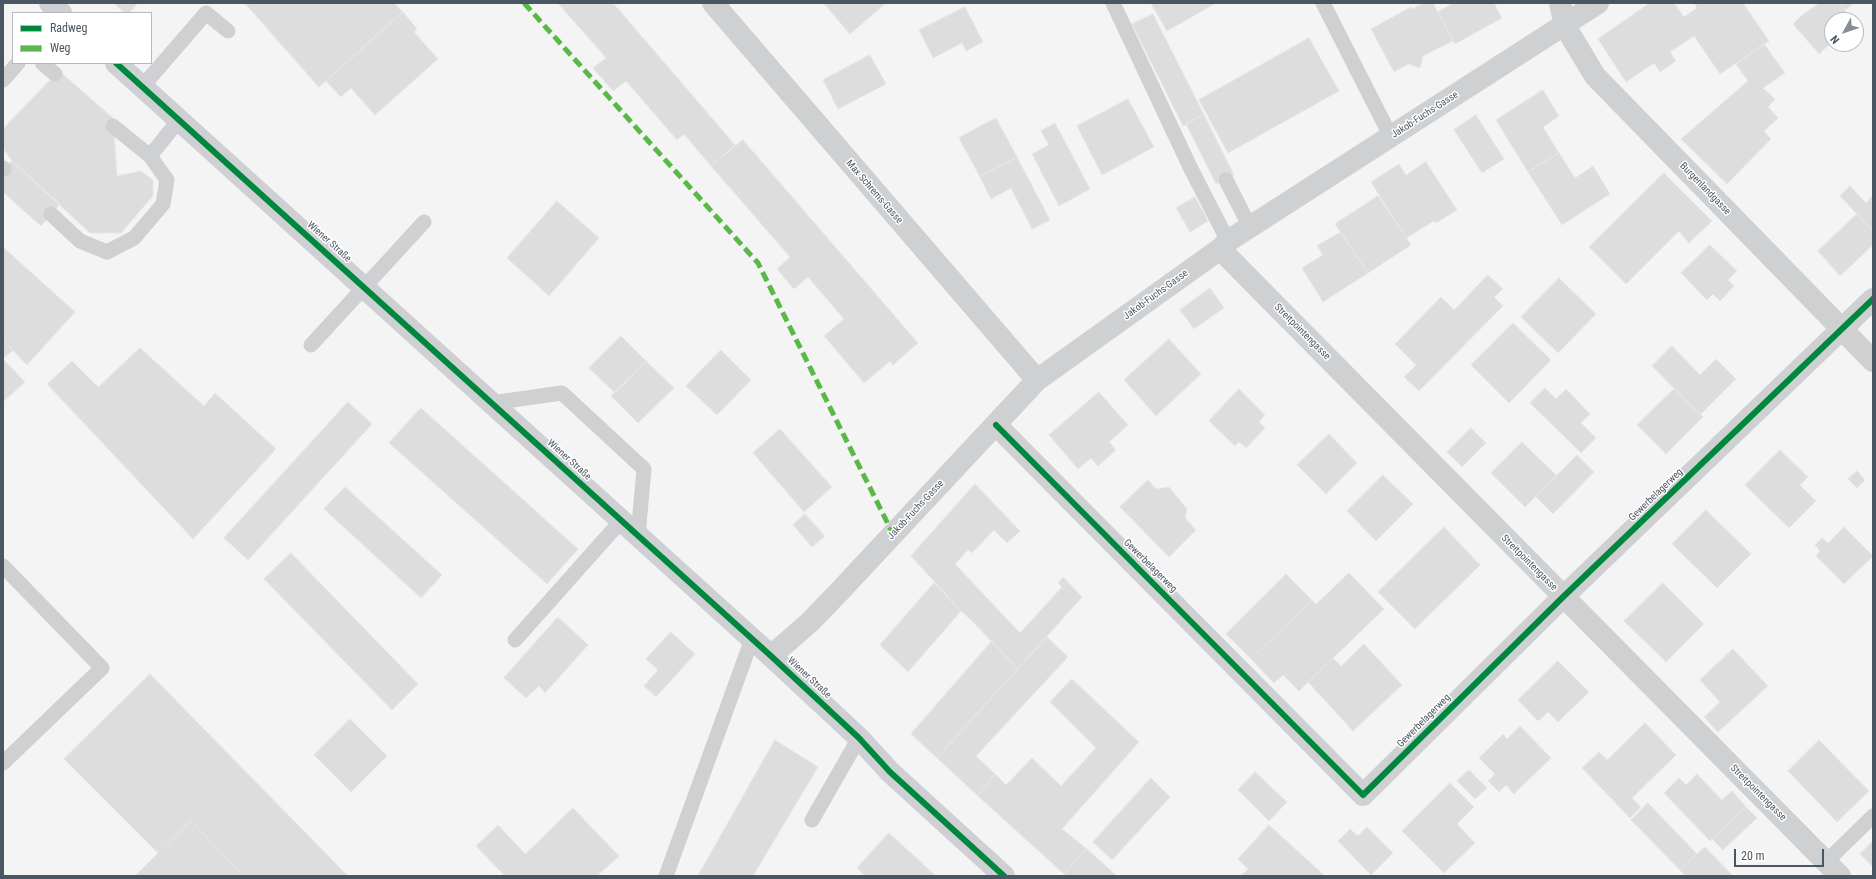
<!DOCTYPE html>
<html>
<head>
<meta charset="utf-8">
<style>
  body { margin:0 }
  #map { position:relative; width:1876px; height:879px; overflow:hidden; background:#f4f4f4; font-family:"Roboto Condensed",sans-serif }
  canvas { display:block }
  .frame { position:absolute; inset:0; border:4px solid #4a5661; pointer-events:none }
  .legend { position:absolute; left:12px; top:12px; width:140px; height:52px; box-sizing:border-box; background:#fff; border:1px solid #b7bbc0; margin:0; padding:5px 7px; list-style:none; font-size:12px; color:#4a5661 }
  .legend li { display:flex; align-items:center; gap:8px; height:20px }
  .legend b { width:20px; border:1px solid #b7bbc0 }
  .north { position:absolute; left:1824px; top:12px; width:40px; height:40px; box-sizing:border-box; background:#fff; border:1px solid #b7bbc0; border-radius:50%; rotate:230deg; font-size:11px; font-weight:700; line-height:16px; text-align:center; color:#4a5661 }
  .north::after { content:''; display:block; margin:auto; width:14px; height:18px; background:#868d94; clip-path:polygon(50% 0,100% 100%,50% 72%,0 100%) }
  .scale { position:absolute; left:1734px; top:849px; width:90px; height:18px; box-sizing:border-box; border:2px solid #4a5661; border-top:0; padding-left:5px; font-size:12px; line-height:14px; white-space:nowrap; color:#4a5661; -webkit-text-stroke:3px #fff; paint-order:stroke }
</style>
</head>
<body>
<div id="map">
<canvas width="1876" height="879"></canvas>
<div class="frame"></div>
<ul class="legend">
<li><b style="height:5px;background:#00873e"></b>Radweg</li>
<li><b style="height:5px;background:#58b947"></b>Weg</li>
</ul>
<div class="north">N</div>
<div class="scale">20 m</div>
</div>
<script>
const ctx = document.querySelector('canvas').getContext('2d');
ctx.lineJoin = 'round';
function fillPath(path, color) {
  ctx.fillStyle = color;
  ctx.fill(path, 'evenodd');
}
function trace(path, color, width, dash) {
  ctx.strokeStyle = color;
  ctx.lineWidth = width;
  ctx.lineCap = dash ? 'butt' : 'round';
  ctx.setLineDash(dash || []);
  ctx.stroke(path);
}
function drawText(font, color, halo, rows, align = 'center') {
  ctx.font = font + ' "Roboto Condensed",sans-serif';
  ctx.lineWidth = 3;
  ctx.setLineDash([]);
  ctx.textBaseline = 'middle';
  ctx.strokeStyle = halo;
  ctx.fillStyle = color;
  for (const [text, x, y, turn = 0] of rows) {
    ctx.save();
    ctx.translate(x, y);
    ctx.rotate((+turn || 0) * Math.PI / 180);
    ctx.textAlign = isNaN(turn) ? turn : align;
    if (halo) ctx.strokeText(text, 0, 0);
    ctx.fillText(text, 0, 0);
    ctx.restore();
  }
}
const building = new Path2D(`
  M114 3H138L129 13H125Z
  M245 3H394L403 12 319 87Z
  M558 3H613L735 145 711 166 684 134 677 140 626 81 613 91 593 68 606 58Z
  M824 3H886L850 34Z
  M1151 3H1216L1167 31Z
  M1424 3H1433L1453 41 1423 56 1420 68 1408 64 1394 72 1371 29 1411 7 1412 9Z
  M1454 3H1494L1502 18 1455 44 1438 12Z
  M1650 3H1674L1684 17 1697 8 1694 3H1743L1769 41 1720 74 1694 36 1670 52 1676 61 1660 72 1654 63 1626 82 1598 39Z
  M1820 3H1840L1851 20H1832V42L1819 54 1793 24 1801 16Z
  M1840 3H1852L1853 4 1845 10Z
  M965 7 983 42 966 51 962 43 933 58 919 30Z
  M403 12 417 29 414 32 438 59 375 115 351 88 341 97 326 81Z
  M1153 14 1204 115 1183 126 1132 24Z
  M1309 38 1339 91 1228 153 1199 100Z
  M1764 44 1785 73 1763 88 1775 99 1768 107 1778 118 1764 131 1771 139 1727 184 1681 139 1748 81 1736 64Z
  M870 55 886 84 838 109 823 80Z
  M59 71 113 118 117 176 141 171 153 180V196L121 233H90L12 161 3 148V129Z
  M1543 90 1559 116 1543 127 1559 153 1528 172 1496 120Z
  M1128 99 1154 147 1102 175 1077 126Z
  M1204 115 1234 175 1216 184 1186 124Z
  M1476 115 1504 159 1482 173 1454 130Z
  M996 118 1017 157 980 177 959 138Z
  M1055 123 1090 189 1059 206 1032 154 1049 145 1041 131Z
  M743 140 918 343 893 365 890 361 864 383 824 336 844 319 808 277 794 289 777 269 790 257 711 166Z
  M1559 153 1575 178 1593 166 1610 194 1562 225 1528 172Z
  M1017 157 1050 220 1032 229 1011 188 991 199 980 177Z
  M12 161 60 204 41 226 3 192V171Z
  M1426 162 1457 210 1436 223 1434 221 1406 238 1371 182 1399 164 1406 175Z
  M1664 173 1712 221 1689 243 1679 231 1626 284 1589 247Z
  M1850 186 1866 203 1873 195V231L1840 196Z
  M1378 196 1411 245 1368 273 1335 224Z
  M1195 197 1208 221 1190 232 1176 208Z
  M557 201 599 238 549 296 507 258Z
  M1857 214 1873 231V245L1840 276 1818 251Z
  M1341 232 1368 273 1323 302 1302 268 1323 255 1317 246Z
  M1710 245 1737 271 1728 280 1734 286 1720 301 1713 294 1707 300 1681 273Z
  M3 247 75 312 27 365 3 340Z
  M1488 275 1503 289 1494 297 1503 306 1419 391 1404 377 1416 365 1395 344 1441 297 1454 310Z
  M1559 278 1596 314 1558 353 1521 317Z
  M1210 288 1224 308 1194 329 1180 310Z
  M1513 323 1551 360 1509 403 1471 365Z
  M621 336 646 361 615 393 589 368Z
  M1169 339 1201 374 1156 416 1124 380Z
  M3 340 13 350 3 359 25 382 3 402Z
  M1672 346 1700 375 1716 359 1736 379 1700 415 1652 366Z
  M140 348 204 406 215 393 276 449 193 539 47 384 72 361 98 387Z
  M721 350 751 380 717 415 686 386Z
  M646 361 674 388 638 423 611 396Z
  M1545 388 1556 399 1566 389 1590 414 1581 423 1596 438 1581 453 1530 403Z
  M1239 389 1265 415 1259 422 1265 428 1246 448 1239 442 1235 446 1209 421Z
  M1674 389 1703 417 1666 454 1637 425Z
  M1099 392 1128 425 1109 442 1116 450 1098 466 1091 458 1078 469 1049 435Z
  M348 402 372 424 248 560 224 538Z
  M421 408 578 549 547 584 389 443Z
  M1471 428 1486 443 1462 467 1447 452Z
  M780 429 832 487 804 512 753 453Z
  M1329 434 1357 463 1326 494 1297 465Z
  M1522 442 1557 476 1525 507 1491 473Z
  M1780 450 1808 477 1800 485 1816 501 1789 528 1745 485Z
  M1577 455 1594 472 1553 514 1536 497Z
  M1857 471 1865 480 1857 488 1848 479Z
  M1383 475 1413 504 1376 541 1347 511Z
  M1148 480 1156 489 1169 487 1187 509 1185 518 1196 530 1169 557 1120 507Z
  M975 484 1020 531 1007 543 994 530 972 553 968 550 955 564 1020 633 1062 587 1058 583 1063 577 1082 597 1018 669 972 621 961 611 911 556Z
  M345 487 442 575 421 598 324 509Z
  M1706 510 1751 554 1717 588 1672 544Z
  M805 514 825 536 812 547 793 525Z
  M1444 527 1480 565 1415 629 1378 592Z
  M1844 527 1873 556 1844 584 1816 556 1820 551 1815 545 1822 538 1828 543Z
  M291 553 418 684 392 710 264 579Z
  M1349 573 1384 609 1299 691 1283 675 1274 683 1251 659 1312 600 1316 604Z
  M1286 574 1312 600 1251 659 1226 634Z
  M934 583 961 611 908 672 880 645Z
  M1663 583 1704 624 1666 662 1624 621Z
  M558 617 588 645 545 693 539 686 526 698 504 678Z
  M671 632 695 654 656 697 644 686 658 670 646 659Z
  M1047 637 1068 657 976 756 995 774 978 796 937 758Z
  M992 641 1018 669 937 758 911 734Z
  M1364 644 1402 685 1353 731 1308 682 1333 658 1341 666Z
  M1733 649 1768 686 1718 732 1704 717 1720 702 1700 680Z
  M1558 661 1589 692 1558 722 1548 712 1538 721 1518 700Z
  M150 674 348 876H244L191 821 158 853 64 759Z
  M1072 679 1139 742 1062 829 1087 849 1064 874 978 796 995 774 1006 785 1032 758 1061 786 1096 748 1050 702Z
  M350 719 387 756 351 792 314 755Z
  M1645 723 1676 755 1632 798 1641 807 1630 818 1582 768 1599 752 1607 760Z
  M1520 726 1551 758 1514 794 1506 785 1499 792 1488 781 1495 774 1479 758 1503 734 1507 739Z
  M775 740 818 767 753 876H698Z
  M1819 740 1869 791 1837 822 1788 771Z
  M1469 770 1487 788 1475 799 1457 781Z
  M1255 772 1287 802 1269 821 1238 790Z
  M1697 774 1722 800 1732 791 1746 807 1710 841 1664 793 1679 778 1686 785Z
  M1151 778 1170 797 1112 860 1093 842Z
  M1450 783 1474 807 1457 824 1475 843 1444 873 1402 831Z
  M1648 803 1697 854 1680 870 1631 820Z
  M1746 807 1757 818 1723 850 1712 839Z
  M573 808 619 856 597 876H501L503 874 476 846 498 825 525 854Z
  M191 821 244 876H135L158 853Z
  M1269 825 1325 876H1241L1248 869 1238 859Z
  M1367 827 1393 853 1371 875 1338 841 1350 829 1358 836Z
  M889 833 936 876H865L857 868Z
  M1873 841V867L1860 854Z
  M1705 847 1733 876H1686L1680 870Z
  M1087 849 1117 876H1066L1064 874Z`);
fillPath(building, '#ddddde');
trace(building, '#e5e6e7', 1);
trace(new Path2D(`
  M1113 3 1190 167 1228 241
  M1323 3 1391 137
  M42 63 55 74
  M3 80 18 63
  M142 87 206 13 228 31
  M113 126 150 156 179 120
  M3 168 4 169
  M1226 180 1250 227
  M51 214 80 241 107 252 134 238 163 204 167 180 150 156
  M311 345 424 222
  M491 403 562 393 644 469 638 536
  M3 566 102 668 3 763
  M515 640 621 521
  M812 820 859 738
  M1826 862 1873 816
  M666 876 752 639`), '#ced0d2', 15);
trace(new Path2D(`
  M713 3 1037 380
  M1560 3 1565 26 1595 76 1873 361
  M1220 249 1840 876
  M996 425 1363 795 1563 597 1873 299
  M771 656 810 622 838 593 1037 380 1220 249 1228 241 1598 3`), '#ced0d2', 22);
trace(new Path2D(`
  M50 3 61 13
  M116 63 771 656 859 738 890 772 1004 876`), '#ced0d4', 22);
trace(new Path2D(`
  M524 3 758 263 893 534`), '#58b947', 5, [10, 5]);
trace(new Path2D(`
  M116 63 771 656 859 738 890 772 1004 876
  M996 425 1363 795 1563 597 1873 299`), '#00873e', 6);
drawText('10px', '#4a5661', '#fff', [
  ["Jakob-Fuchs-Gasse",1425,115,-33],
  ["Burgenlandgasse",1705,189,46],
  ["Max Schrems-Gasse",874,192,49],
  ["Wiener Straße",329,242,42],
  ["Jakob-Fuchs-Gasse",1156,295,-36],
  ["Streitpointengasse",1302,332,45],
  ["Wiener Straße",569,460,42],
  ["Gewerbelagerweg",1656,495,-44],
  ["Jakob-Fuchs-Gasse",916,510,-47],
  ["Streitpointengasse",1529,563,45],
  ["Gewerbelagerweg",1150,566,45],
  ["Wiener Straße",809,678,43],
  ["Gewerbelagerweg",1424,721,-45],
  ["Streitpointengasse",1758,793,45]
]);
</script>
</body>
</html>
